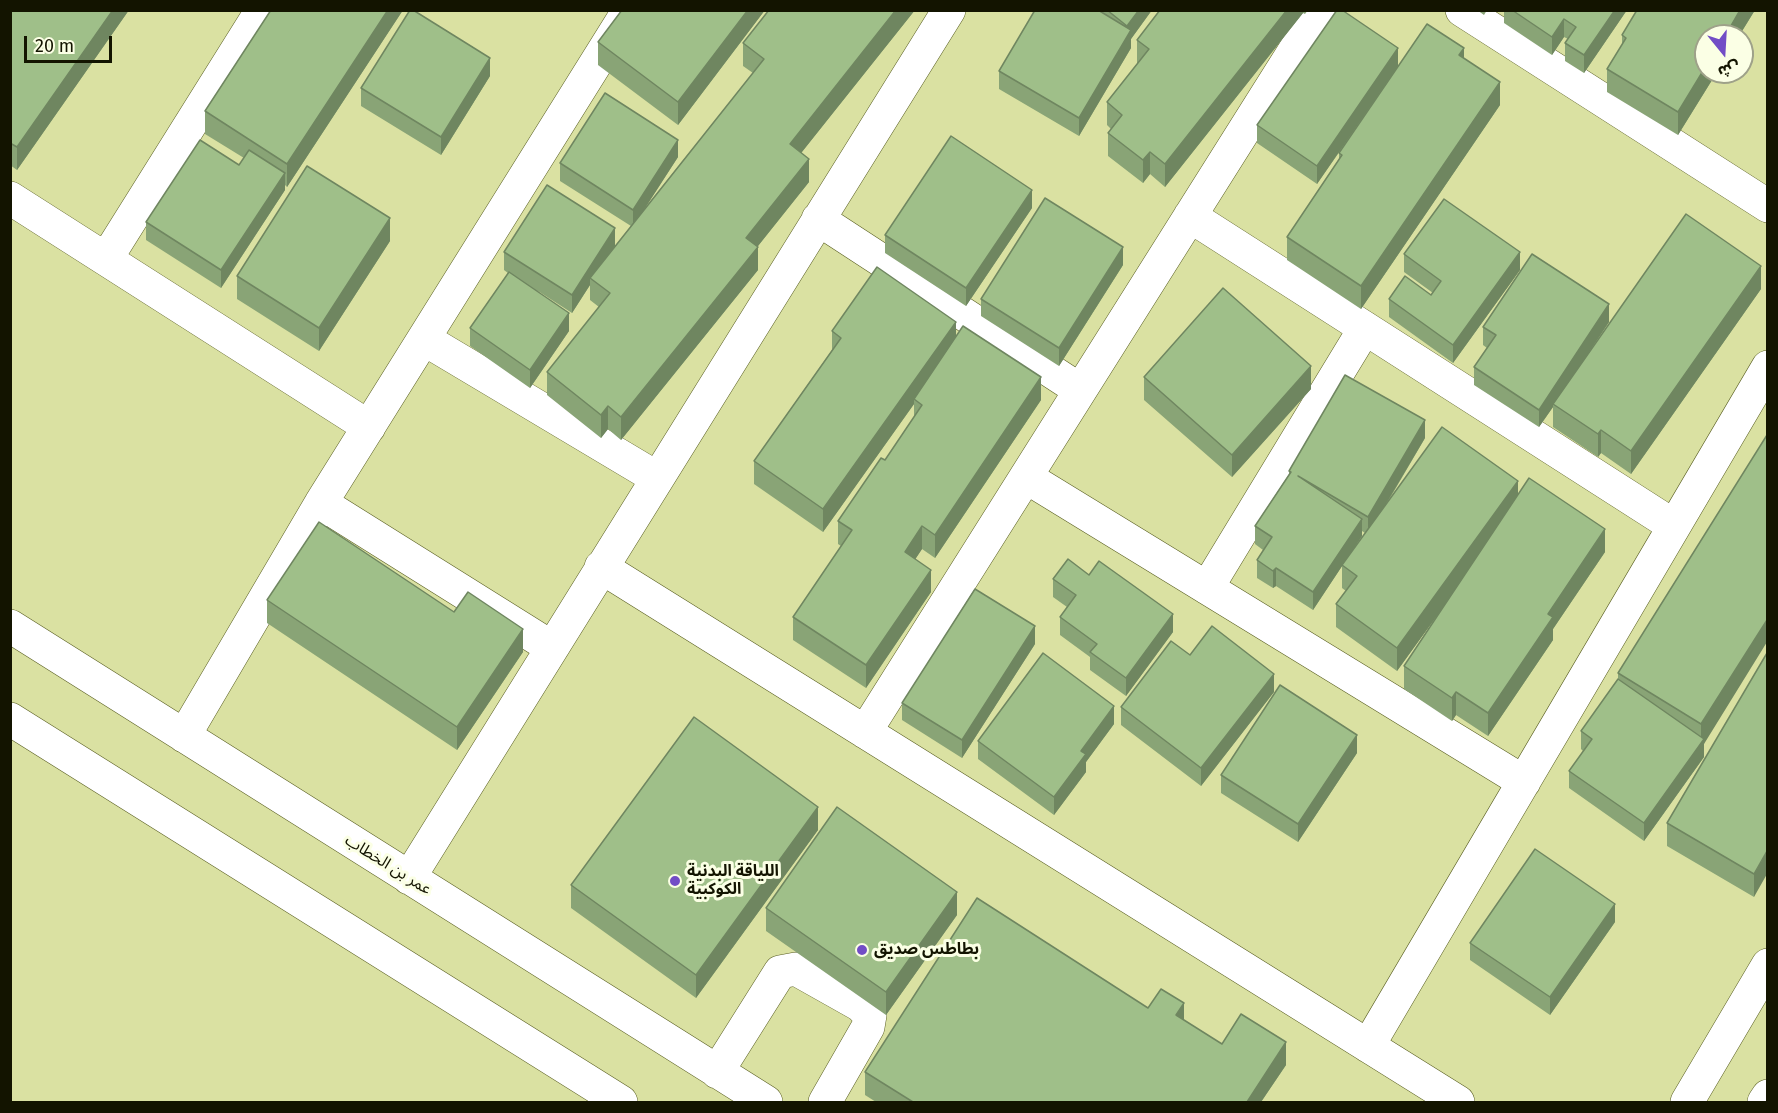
<!DOCTYPE html>
<html>
<head>
<meta charset="utf-8">
<style>
  body { margin:0 }
  #map { position:relative; width:1778px; height:1113px; overflow:hidden; background:#dae1a2; font-family:"Fira Sans","Noto Sans Arabic",sans-serif }
  canvas { display:block }
  .frame { position:absolute; inset:0; border:12px solid #131400; pointer-events:none }
  .north { position:absolute; left:1694px; top:24px; width:60px; height:60px; box-sizing:border-box; background:#fbffe5; border:2px solid #9ea189; border-radius:50%; rotate:162deg; font-size:16px; font-weight:700; line-height:24px; text-align:center; color:#131400 }
  .north::after { content:''; display:block; margin:auto; width:21px; height:27px; background:#724dc6; clip-path:polygon(50% 0,100% 100%,50% 72%,0 100%) }
  .scale { position:absolute; left:24px; top:36px; width:88px; height:27px; box-sizing:border-box; border:3px solid #131400; border-top:0; padding-left:8px; font-size:18px; line-height:21px; white-space:nowrap; color:#131400; -webkit-text-stroke:4px #fbffe5; paint-order:stroke }
</style>
</head>
<body>
<div id="map">
<canvas width="1778" height="1113"></canvas>
<div class="frame"></div>
<div class="north">ش</div>
<div class="scale">20 m</div>
</div>
<script>
const ctx = document.querySelector('canvas').getContext('2d');
ctx.lineJoin = 'round';
function trace(path, color, width, dash) {
  ctx.strokeStyle = color;
  ctx.lineWidth = width;
  ctx.lineCap = dash ? 'butt' : 'round';
  ctx.setLineDash(dash || []);
  ctx.stroke(path);
}
function fillPath(path, color) {
  ctx.fillStyle = color;
  ctx.fill(path, 'evenodd');
}
function drawText(font, color, halo, rows, align = 'center') {
  ctx.font = font + ' "Fira Sans","Noto Sans Arabic",sans-serif';
  ctx.lineWidth = 6;
  ctx.setLineDash([]);
  ctx.textBaseline = 'middle';
  ctx.strokeStyle = halo;
  ctx.fillStyle = color;
  for (const [text, x, y, turn = 0] of rows) {
    ctx.save();
    ctx.translate(x, y);
    ctx.rotate((+turn || 0) * Math.PI / 180);
    ctx.textAlign = isNaN(turn) ? turn : align;
    if (halo) ctx.strokeText(text, 0, 0);
    ctx.fillText(text, 0, 0);
    ctx.restore();
  }
}
const minor = new Path2D(`
  M1462 10 1768 206
  M10 198 369 427
  M1190 216 1674 526
  M818 219 1080 390
  M106 259 262 10
  M424 339 657 478
  M1026 477 1524 782
  M321 503 551 647
  M601 567 1458 1102
  M1207 588 1365 328
  M10 626 766 1102
  M10 719 621 1102
  M865 732 1320 10
  M184 736 321 503 629 10
  M409 878 949 10
  M1368 1046 1768 367
  M717 1072 780 972 796 969 860 1005 870 1015 868 1027 825 1102
  M1687 1102 1768 965
  M1764 1102 1768 1096`);
trace(minor, '#585d20', 34);
trace(minor, '#fff', 33);
fillPath(new Path2D(`
  M10 10H129L17 170 10 165Z
  M271 10H403L287 187 285 185V190L221 288 146 240V222L239 165 244 158 205 134V111Z
  M622 10H765L678 125 598 65V42Z
  M915 10 801 153 809 182 758 246V270L621 440 608 429 601 438 547 395V372L599 307 590 300V285L572 313 538 291 569 331 530 388 470 346V328L508 273 504 270V252L615 246 631 226 560 181V163L678 157 644 209 753 73 743 66V43Z
  M1035 10H1152L1131 39V48L1079 136 999 89V71Z
  M1160 10H1308L1305 14 1303 13 1165 187 1150 174 1143 183 1108 156V133L1111 129 1107 125V102L1137 64V40Z
  M1477 10H1487L1484 15Z
  M1504 10H1627L1584 73 1565 61V43L1568 39 1564 37 1552 55 1504 23Z
  M1637 10H1755L1739 36H1706V72H1717L1678 135 1607 92V69L1622 45V35Z
  M1464 58 1500 105 1361 309 1287 260V237L1339 159V153L1388 82 1317 184 1257 143V125L1398 66Z
  M490 76 441 155 361 106V88Z
  M1032 208 966 306 885 253V235Z
  M390 241 319 351 237 299V276Z
  M1404 254 1520 270 1453 363 1389 317V299L1431 295 1433 293 1404 272Z
  M1123 265 1059 366 981 316V299Z
  M1761 289 1631 474 1601 453 1598 457 1553 427V407L1539 427 1474 385V367L1487 348 1483 345V327L1609 322 1589 352Z
  M832 331 956 337 1041 400 935 558 922 549 915 559 931 592 866 688 793 640V617L841 546 838 544V521L885 460 914 417V404L823 532 754 484V461L832 350Z
  M1144 377 1311 389 1232 477 1144 400Z
  M1767 435 1704 744V757L1644 841 1569 788V771L1583 751 1581 749V731L1618 679V673Z
  M1425 438 1386 505 1518 495 1605 552 1553 629V640L1488 736 1456 715 1452 721 1404 689V666L1438 614 1397 671 1336 627V604L1346 591 1342 588V566L1313 610 1276 586 1273 588 1257 578V560L1263 550 1255 544V526L1289 474V471ZM1362 531 1365 533 1353 550 1362 536Z
  M1089 575 1173 632 1126 696 1090 670V657L1060 635V617L1067 607 1053 597V579Z
  M267 600 454 612 523 652 457 750 267 623Z
  M1035 644 962 758 902 720V703Z
  M1767 653 1754 897 1667 846V823Z
  M1190 655 1274 692 1201 786 1121 725V707Z
  M1114 724 1086 762V772L1054 815 978 759V741Z
  M1357 753 1298 842 1221 793V775Z
  M818 830 696 998 571 908V885Z
  M766 908 957 915 886 1015 766 931Z
  M1615 922 1550 1015 1470 960V943Z
  M1148 1008 1184 1020 1222 1044 1286 1065 1261 1102H876L865 1095V1072Z`), '#89a476');
fillPath(new Path2D(`
  M113 10H129L17 170V147Z
  M388 10H403L287 187V164Z
  M748 10H765L678 125V102Z
  M896 10H915L790 167V144Z
  M1139 10H1152L1131 39V48L1079 136V118L1127 35V26Z
  M1287 10H1303V13L1165 187V164Z
  M1615 10H1627L1584 73V55Z
  M1740 10H1755L1739 36H1725Z
  M1564 19V37L1552 55V37Z
  M1398 48V66L1317 184V166Z
  M1464 48V71L1459 55Z
  M490 58V76L441 155V137Z
  M1706 66V72H1717L1678 135V112Z
  M1500 82V105L1361 309V286Z
  M678 140V157L633 227V210Z
  M1150 152V174L1143 183V160Z
  M809 159V182L746 261V238Z
  M285 173V190L221 288V270Z
  M1032 190V208L966 306V288Z
  M390 218V241L319 351V328Z
  M615 228V246L590 278V285L572 313V295Z
  M758 247V270L621 440V417Z
  M1123 247V265L1059 366V348Z
  M1520 252V270L1453 363V345Z
  M1761 266V289L1631 474V451Z
  M1609 304V322L1554 405 1553 404V407L1539 427V410Z
  M569 313V331L530 388V370Z
  M956 322V345L914 399V404L823 532V509Z
  M1311 366V389L1232 477V455Z
  M1041 377V400L935 558V535Z
  M608 406V429L601 438V415Z
  M1425 420V438L1368 534V517Z
  M1601 430V453L1598 457V434Z
  M1518 481V504L1397 671V648Z
  M1362 519V536L1313 610V592Z
  M922 526V549L905 575V552Z
  M1605 529V552L1553 629V640L1488 736V713L1548 614Z
  M1276 568V586L1273 588V571Z
  M931 570V592L866 688V665Z
  M1173 614V632L1126 696V678Z
  M1767 620V642L1704 744V757L1644 841V823L1701 742V724Z
  M1035 626V644L962 758V740Z
  M523 629V652L457 750V727Z
  M1274 674V692L1201 786V768Z
  M1456 692V715L1452 721V698Z
  M1114 706V724L1086 762V772L1054 815V797L1081 751Z
  M1357 735V753L1298 842V824Z
  M818 807V830L696 998V975Z
  M1767 851V874L1754 897V874Z
  M957 892V915L886 1015V992Z
  M1615 904V922L1550 1015V997Z
  M1184 1003V1026L1176 1015Z
  M1286 1042V1065L1261 1102H1247Z`), '#6f8660');
const building = new Path2D(`
  M10 10H113L17 147 10 143Z
  M271 10H388L287 164 205 111Z
  M410 10H413L490 58 441 137 361 88Z
  M622 10H748L678 102 598 42Z
  M769 10H896L790 144 809 159 746 238 758 247 621 417 608 406 601 415 547 372 610 293 590 278 764 59 743 43Z
  M1035 10H1098L1131 30 1079 118 999 71Z
  M1107 10H1139L1127 26Z
  M1160 10H1287L1165 164 1150 152 1143 160 1108 133 1122 115 1107 102 1149 49 1137 40Z
  M1337 10H1342L1398 48 1317 166 1257 125Z
  M1512 10H1615L1584 55 1565 43 1576 27 1564 19 1552 37Z
  M1637 10H1740L1725 36H1706V66L1678 112 1607 69 1626 38 1622 35Z
  M1427 24 1464 48 1459 55 1500 82 1361 286 1287 237 1342 155 1339 153Z
  M605 93 678 140 633 210 560 163Z
  M951 136 1032 190 966 288 885 235Z
  M200 140 239 165 249 150 285 173 221 270 146 222Z
  M307 166 390 218 319 328 237 276Z
  M547 185 615 228 572 295 504 252Z
  M1045 198 1123 247 1059 348 981 299Z
  M1444 199 1520 252 1453 345 1389 299 1405 276 1431 295 1441 281 1404 254Z
  M1686 214 1761 266 1631 451 1601 430 1598 434 1553 404Z
  M1532 254 1609 304 1539 410 1474 367 1496 335 1483 327Z
  M877 267 956 322 823 509 754 461 841 338 832 331Z
  M509 272 569 313 530 370 470 328Z
  M1223 288 1311 366 1232 455 1144 377Z
  M963 326 1041 377 935 535 922 526 905 552 931 570 866 665 793 617 852 530 838 521 881 458 885 460 922 405 914 399Z
  M1345 375 1425 420 1368 517 1298 476 1362 519 1313 592 1276 568 1273 571 1257 560 1272 537 1255 526 1291 472 1289 471Z
  M1442 427 1518 481 1397 648 1336 604 1357 576 1342 565Z
  M1767 435V620L1701 724 1618 673Z
  M1529 478 1605 529 1548 614 1553 617 1488 713 1456 692 1452 698 1404 666Z
  M319 522 454 612 468 592 523 629 457 727 267 600Z
  M1068 559 1089 575 1099 561 1173 614 1126 678 1090 652 1097 644 1060 617 1076 595 1053 579Z
  M975 589 1035 626 962 740 902 703Z
  M1212 626 1274 674 1201 768 1121 707 1171 641 1190 655Z
  M1043 653 1114 706 1081 751 1086 754 1054 797 978 741Z
  M1767 653V851L1754 874 1667 823Z
  M1618 679 1704 739 1644 823 1569 771 1592 739 1581 731Z
  M1280 685 1357 735 1298 824 1221 775Z
  M694 717 818 807 696 975 571 885Z
  M837 807 957 892 886 992 766 908Z
  M1535 849 1615 904 1550 997 1470 943Z
  M977 898 1148 1008 1161 989 1184 1003 1176 1015 1222 1044 1241 1014 1286 1042 1247 1102H913L865 1072Z`);
fillPath(building, '#9fbf89');
trace(building, '#6f8660', 1.5);
for (const [x, y, r, color] of [
  [675,881,6,"#724dc6"],
  [862,950,6,"#724dc6"]
]) {
  const dot = new Path2D();
  dot.arc(x, y, r, 0, 2 * Math.PI);
  ctx.fillStyle = color;
  ctx.fill(dot);
  trace(dot, '#fbffe5', 2);
}
drawText('16px', '#131400', '#fbffe5', [
  ["عمر بن الخطاب",388,865,32]
]);
drawText('bold 16px', '#131400', '#fbffe5', [
  ["اللياقة البدنية",687,872],
  ["الكوكبية",687,890],
  ["بطاطس صديق",874,950]
], 'left');
</script>
</body>
</html>
